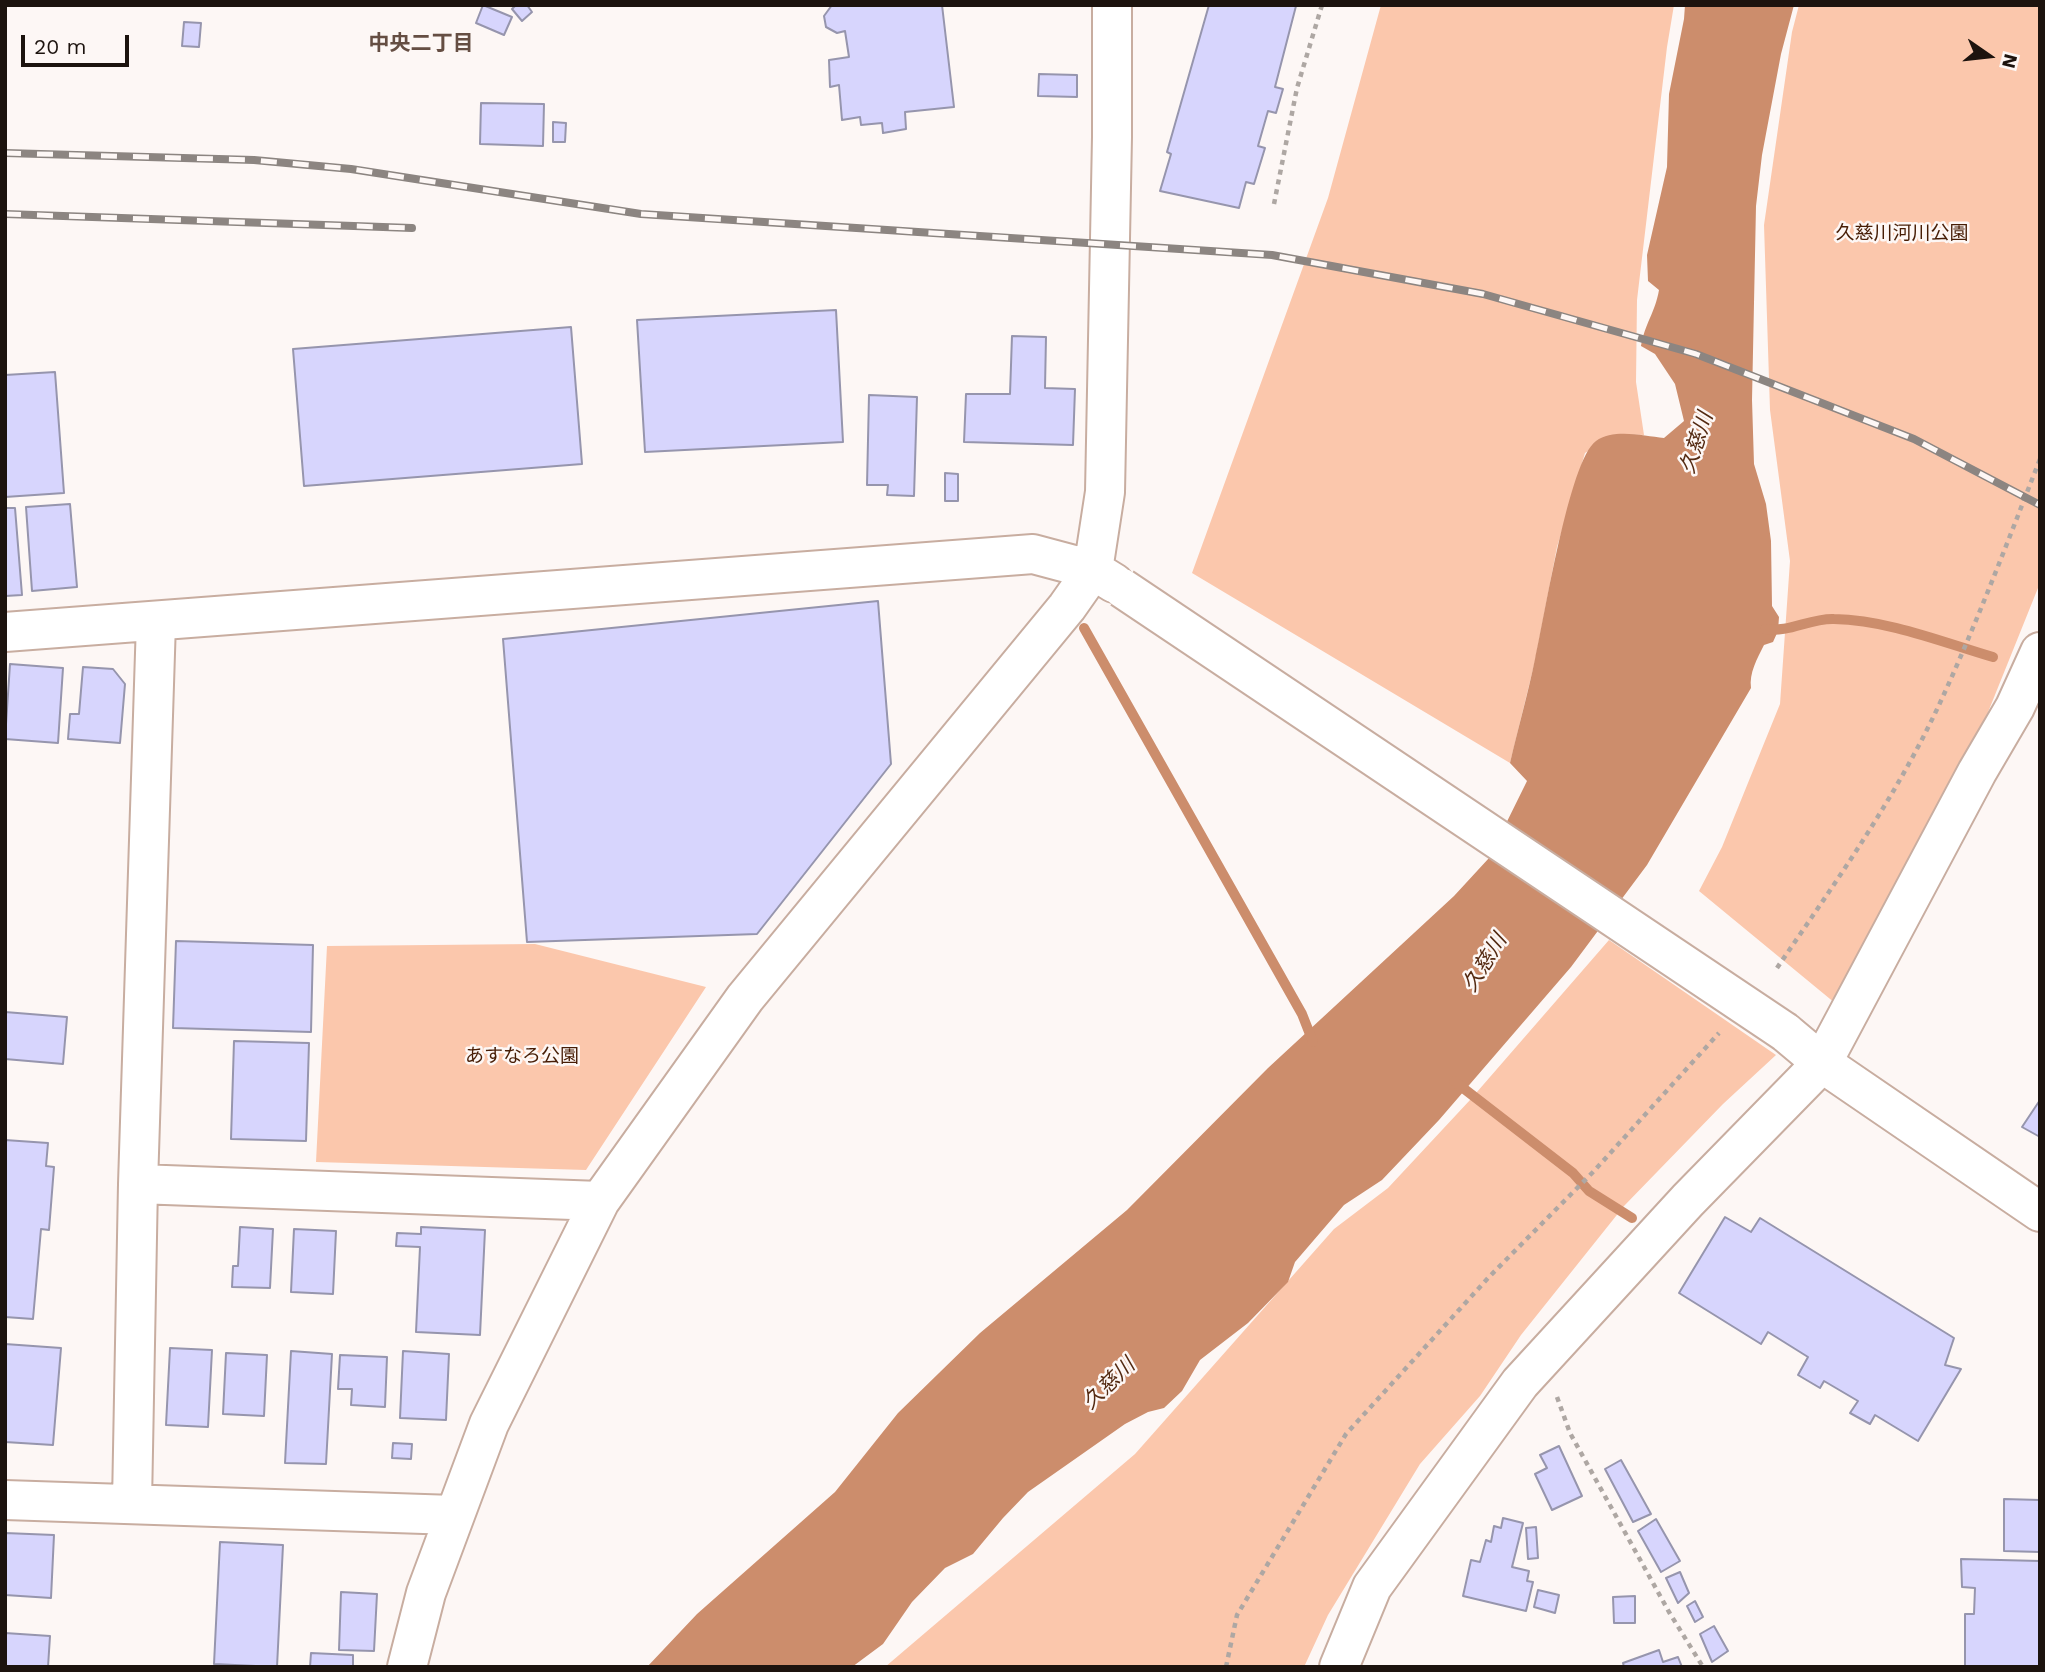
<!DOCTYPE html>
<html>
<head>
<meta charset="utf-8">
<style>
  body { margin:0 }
  #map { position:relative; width:2045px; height:1672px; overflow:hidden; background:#fdf7f5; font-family:"Work Sans",sans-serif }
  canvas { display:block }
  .frame { position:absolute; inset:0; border:7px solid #1c130e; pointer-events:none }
  .north { position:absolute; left:1954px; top:21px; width:70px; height:70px; -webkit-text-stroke:5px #fdf7f5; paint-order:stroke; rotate:104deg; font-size:19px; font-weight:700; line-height:28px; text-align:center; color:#1c130e }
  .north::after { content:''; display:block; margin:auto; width:24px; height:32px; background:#1c130e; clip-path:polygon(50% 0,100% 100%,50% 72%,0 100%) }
  .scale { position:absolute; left:21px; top:35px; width:108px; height:32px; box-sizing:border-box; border:4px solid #1c130e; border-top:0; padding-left:9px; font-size:21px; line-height:24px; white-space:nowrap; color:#1c130e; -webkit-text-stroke:5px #fdf7f5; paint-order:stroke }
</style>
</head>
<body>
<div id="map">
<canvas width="2045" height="1672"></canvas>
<div class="frame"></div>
<div class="north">N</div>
<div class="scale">20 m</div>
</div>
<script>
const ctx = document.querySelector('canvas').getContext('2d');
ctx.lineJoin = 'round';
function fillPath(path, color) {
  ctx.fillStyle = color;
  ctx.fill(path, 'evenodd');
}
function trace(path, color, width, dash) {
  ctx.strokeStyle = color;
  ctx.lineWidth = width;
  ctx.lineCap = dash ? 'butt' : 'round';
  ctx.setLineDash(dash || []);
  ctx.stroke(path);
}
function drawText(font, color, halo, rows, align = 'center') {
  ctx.font = font + ' "Work Sans","Noto Sans JP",sans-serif';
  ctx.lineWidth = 5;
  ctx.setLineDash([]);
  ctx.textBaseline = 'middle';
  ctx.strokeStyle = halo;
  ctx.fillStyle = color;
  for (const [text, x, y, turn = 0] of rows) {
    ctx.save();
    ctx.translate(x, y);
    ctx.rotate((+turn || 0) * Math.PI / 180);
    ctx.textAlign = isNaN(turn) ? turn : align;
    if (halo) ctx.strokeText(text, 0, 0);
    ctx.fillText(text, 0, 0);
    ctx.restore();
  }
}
fillPath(new Path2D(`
  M1381 5H1674L1667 47 1637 300 1636 382 1644 435 1616 434 1585 453 1557 547 1535 661 1510 763 1192 573 1328 198Z
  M1799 5H2040V583L1972 752 1841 1008 1699 891 1722 847 1780 704 1790 561 1770 410 1764 225 1792 32Z
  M1609 940 1776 1055 1723 1104 1624 1206 1521 1335 1480 1396 1420 1464 1328 1615 1304 1667H885L1135 1454 1334 1229 1388 1188 1470 1100Z
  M535 944 706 987 586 1170 316 1162 327 946Z`), '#fbc7ac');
fillPath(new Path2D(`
  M1685 5H1794L1781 54 1762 155 1756 206 1752 400 1754 464 1766 504 1771 541 1772 606 1779 617 1778 631 1773 642 1764 645C1757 659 1749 673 1751 688L1647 865 1571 967 1439 1120 1382 1180 1344 1205 1295 1262 1288 1282 1248 1323 1200 1360 1182 1391 1164 1408 1148 1412 1125 1424 1028 1492 1003 1518 973 1554 945 1568 912 1602 883 1644 852 1667H647L697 1614 835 1492 898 1413 980 1333 1127 1210 1268 1068 1454 896 1489 858 1527 781 1510 763C1518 728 1528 694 1535 659 1544 620 1569 460 1596 441 1614 428 1644 436 1664 438L1684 421 1675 384 1655 354 1641 346C1645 323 1655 313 1659 290L1648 281 1647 255 1667 167 1669 94 1684 19Z`), '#cc8d6c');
trace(new Path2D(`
  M1084 628 1302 1014 1313 1042
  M1765 629C1789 633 1810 618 1834 619 1888 620 1942 642 1993 657
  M1454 1081 1573 1173 1589 1191 1632 1218`), '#cc8d6c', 10);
const building = new Path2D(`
  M483 5 512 17 504 35 476 23Z
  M516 5H527L532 12 522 21 512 9Z
  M832 5H942L954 107 905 112 906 129 883 133 882 123 861 125 860 117 842 120 839 85 830 87 829 60 849 57 845 31 837 33 826 27 824 16Z
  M1209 5 1296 6 1275 87 1283 89 1276 113 1268 111 1258 146 1265 148 1254 184 1246 182 1239 208 1160 191 1171 154 1167 152Z
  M184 22 201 23 199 47 182 46Z
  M1039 74 1077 75V97L1038 96Z
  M481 103 544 104 543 146 480 144Z
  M553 122 566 123 565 142H553Z
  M836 310 843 442 645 452 637 320Z
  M571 327 582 464 304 486 293 349Z
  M1012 336 1046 337 1045 388 1075 389 1073 445 964 442 966 394H1010Z
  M55 372 64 493 5 497V375Z
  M869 395 917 397 914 496 887 495 888 485H867Z
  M945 473 958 474V501H945Z
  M70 504 77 587 32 591 26 507Z
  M5 508H15L22 595 5 596Z
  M878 601 891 764 757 934 527 942 503 639Z
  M10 664 63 668 58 743 5 739Z
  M83 667 113 669 125 684 120 743 68 739 70 714H79Z
  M176 941 313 945 311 1032 173 1028Z
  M5 1012 67 1017 63 1064 5 1059Z
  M234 1041 309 1043 306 1141 231 1139Z
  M2040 1100V1137L2022 1127Z
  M5 1140 48 1143 46 1166 54 1167 49 1230 41 1229 33 1319 5 1317Z
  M1725 1217 1751 1232 1760 1218 1954 1338 1945 1365 1961 1369 1918 1441 1875 1415 1870 1424 1850 1413 1858 1401 1824 1381 1820 1388 1798 1375 1808 1357 1768 1332 1761 1344 1679 1293Z
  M240 1227 273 1229 270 1288 232 1287 233 1266H238Z
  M421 1227 485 1230 480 1335 416 1332 420 1247 396 1246 397 1233 421 1234Z
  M294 1229 336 1231 333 1294 291 1292Z
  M5 1344 61 1348 53 1445 5 1442Z
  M170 1348 212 1350 208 1427 166 1425Z
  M291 1351 332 1354 326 1464 285 1463Z
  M403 1351 449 1354 446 1420 400 1418Z
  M226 1353 267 1355 264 1416 223 1414Z
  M340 1355 387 1357 385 1407 351 1405 352 1389H338Z
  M393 1443 412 1444 411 1459 392 1458Z
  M1559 1446 1582 1496 1552 1510 1535 1474 1547 1468 1540 1455Z
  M1621 1460 1651 1514 1633 1522 1605 1469Z
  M2004 1499 2040 1500V1552L2004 1551Z
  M1503 1518 1523 1523 1512 1567 1529 1571 1527 1581 1533 1582 1526 1611 1463 1596 1471 1560 1480 1562 1486 1540 1491 1542 1494 1526 1501 1528Z
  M1656 1519 1680 1561 1661 1572 1638 1531Z
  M1536 1527 1538 1558 1528 1559 1526 1528Z
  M5 1533 54 1535 51 1598 5 1595Z
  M220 1542 283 1545 277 1667 214 1664Z
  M1961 1559 2040 1561V1667H1965V1614H1974L1975 1588 1962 1587Z
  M1680 1572 1689 1593 1678 1603 1666 1578Z
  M1538 1590 1559 1595 1555 1613 1534 1607Z
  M341 1592 377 1594 374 1651 339 1650Z
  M1635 1596V1623H1614L1613 1597Z
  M1695 1601 1703 1617 1695 1622 1687 1606Z
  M1714 1626 1728 1651 1712 1662 1700 1634Z
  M5 1633 50 1636 48 1667H5Z
  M1659 1650 1663 1662 1678 1657 1682 1667H1624L1623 1663Z
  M311 1653 353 1655V1667H310Z`);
fillPath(building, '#d7d5fd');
trace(building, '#9695ad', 2);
const minor = new Path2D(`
  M5 632 1033 554 1093 570 1114 583
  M1785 1032 1822 1063 2040 1212
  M138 1184 600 1201
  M5 1500 454 1515
  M132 1503 138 1184 156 622
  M407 1667 426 1593 489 1424 600 1201 745 998 1067 607 1093 570 1105 492 1112 137V5
  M1339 1667 1372 1587 1520 1383 1688 1200 1822 1063 1977 772 2015 707 2040 652`);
trace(minor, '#c8ada0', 42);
trace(new Path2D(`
  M1274 204 1297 88 1322 5
  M5 231H7
  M1777 968C1835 883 1895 799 1939 705 1976 625 2008 541 2040 459
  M1557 1397 1570 1433 1669 1612 1703 1667
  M1226 1667 1237 1615 1346 1434 1489 1277 1594 1171 1719 1033`), '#aea7a3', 4.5, [5, 5]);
trace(minor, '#fff', 38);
const rail = new Path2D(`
  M5 153 254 160 351 169 641 214 1272 255 1483 294 1696 354 1914 439 2040 505
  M5 214 412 228`);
trace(rail, '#8c8581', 8);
trace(rail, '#fdf7f5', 5, [16]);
const minorBridge = new Path2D(`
  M1122 588 1785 1032`);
trace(minorBridge, '#c8ada0', 42, []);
trace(minorBridge, '#fff', 38);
drawText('19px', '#471d05', '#fdf7f5', [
  ["久慈川河川公園",1902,233],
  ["あすなろ公園",522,1056]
]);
drawText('bold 21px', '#654e43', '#fdf7f5', [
  ["中央二丁目",421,44]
]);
drawText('italic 21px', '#542a12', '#fdf7f5', [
  ["久慈川",1697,443,-72],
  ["久慈川",1485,963,-58],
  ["久慈川",1109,1384,-44]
]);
</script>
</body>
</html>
